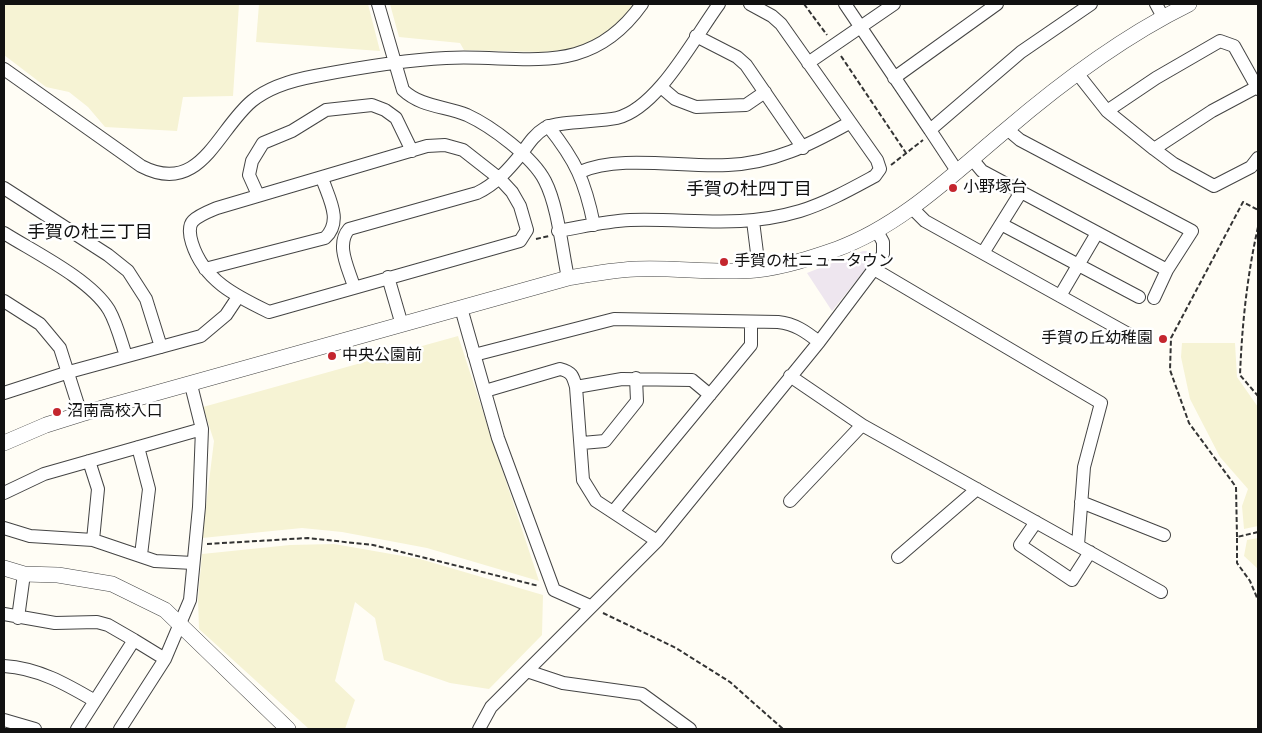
<!DOCTYPE html>
<html>
<head>
<meta charset="utf-8">
<style>
  body { margin:0 }
  #map { position:relative; width:1262px; height:733px; overflow:hidden; background:#fffdf5; font-family:"Times New Roman",serif }
  canvas { display:block }
  .frame { position:absolute; inset:0; border:5px solid #111; pointer-events:none }
</style>
</head>
<body>
<div id="map">
<canvas width="1262" height="733"></canvas>
<div class="frame"></div>
</div>
<script>
const ctx = document.querySelector('canvas').getContext('2d');
ctx.lineJoin = 'round';
function fillPath(path, color) {
  ctx.fillStyle = color;
  ctx.fill(path, 'evenodd');
}
function trace(path, color, width, dash) {
  ctx.strokeStyle = color;
  ctx.lineWidth = width;
  ctx.lineCap = dash ? 'butt' : 'round';
  ctx.setLineDash(dash || []);
  ctx.stroke(path);
}
function drawText(font, color, halo, rows, align = 'center') {
  ctx.font = font + ' "Times New Roman","Noto Sans JP",serif';
  ctx.lineWidth = 5;
  ctx.setLineDash([]);
  ctx.textBaseline = 'middle';
  ctx.strokeStyle = halo;
  ctx.fillStyle = color;
  for (const [text, x, y, turn = 0] of rows) {
    ctx.save();
    ctx.translate(x, y);
    ctx.rotate((+turn || 0) * Math.PI / 180);
    ctx.textAlign = isNaN(turn) ? turn : align;
    if (halo) ctx.strokeText(text, 0, 0);
    ctx.fillText(text, 0, 0);
    ctx.restore();
  }
}
fillPath(new Path2D(`
  M863 251H871L876 256 832 311 807 273Z`), '#eee6ef');
fillPath(new Path2D(`
  M4 4H239L233 96 183 97 177 131 105 127 88 107 69 92 46 87 4 55Z
  M259 4H368L380 51 256 42Z
  M390 4H631L633 7 622 20 601 37 573 50 542 52 464 50 460 43 399 37Z
  M458 336 539 581 427 548 342 532 302 528 202 538 214 441 203 407Z
  M1182 343H1235L1237 377 1258 407V526L1244 529 1242 506 1248 489 1220 457 1190 399 1181 357Z
  M1258 538V569L1244 556 1247 540Z
  M334 544 420 559 543 595 542 635 489 689 450 683 384 660 375 618 355 602 335 681 355 700 345 729H309L199 629 198 599 202 554 290 545Z`), '#f6f3d4');
const minor = new Path2D(`
  M378 4 403 90C421 107 445 106 467 115 491 126 533 157 545 181 558 206 562 250 568 278
  M845 4 930 130 1021 52 1091 4
  M1156 4 1163 17
  M696 36 737 57 746 65 803 148
  M808 63 894 4
  M4 69 141 166C200 197 217 130 252 101 269 87 293 80 315 76 357 68 403 60 446 58 525 54 588 80 642 4
  M1077 73 1107 111 1154 149
  M894 78 997 4
  M661 87 675 99 696 107 746 105 765 92
  M1257 87 1212 111 1154 149 1174 164 1214 186 1251 167 1258 158
  M1107 111 1156 78 1220 41 1234 46 1258 89
  M548 126C576 161 585 181 594 225
  M1007 129 1020 140 1192 231 1167 270 1154 298
  M930 130 957 171
  M445 145 463 150 500 179 512 192 520 206 527 230 520 241 269 312C236 296 204 281 192 243 190 237 188 226 193 221 199 215 210 211 217 208L427 146Z
  M972 159 982 171 1167 270
  M580 172C620 154 684 168 728 165 774 163 809 145 849 123
  M4 188 108 255 128 271 146 299 161 347
  M258 195 249 175 252 161 263 143 292 131 326 110 372 105 385 110 396 118 412 151
  M912 208 925 221 1132 336
  M753 221 759 269
  M1001 224 1139 297
  M558 231C582 227 606 221 630 220 690 218 739 229 800 211 826 203 851 189 875 176L880 169 877 160 781 24 772 16 750 4
  M4 233C34 252 90 279 109 310 117 324 121 341 126 356
  M983 253 1021 192
  M205 269 325 238C343 221 329 199 322 178
  M874 269 1101 403 1084 467 1078 545
  M388 277 402 325
  M354 287C349 269 335 245 349 229L477 193C496 184 509 169 522 153 529 143 535 134 545 128 558 121 599 122 617 118 658 108 694 38 719 4
  M1060 296 1097 233
  M4 301 40 324 60 348 81 414
  M461 308 498 438 554 590 590 606
  M474 355 614 319 778 322C795 324 805 331 819 342
  M576 387 622 379 692 380 710 395
  M485 391 560 369C572 372 573 376 576 387L583 480 596 501 657 541
  M4 393 69 372 201 336 226 315 238 297
  M862 425 1161 592
  M582 443 605 441 637 401 636 378
  M138 447 149 489 141 555
  M89 461 98 489 93 540
  M4 493 44 474 202 429
  M790 501 862 425 790 376
  M1081 502 1164 535
  M613 512 751 345V322
  M1036 522 1020 545 1072 580 1090 552
  M4 528 30 536 93 540 155 561 193 563
  M898 557 977 489
  M4 614 55 623 97 622 108 625 134 640
  M18 618 24 574
  M4 666C38 668 66 684 95 701
  M527 671 563 683 642 694 690 729
  M4 720 35 729
  M77 729 134 640 165 659 190 600 199 507 202 429 191 385
  M120 729 165 659
  M479 729 491 707 657 541 819 342 874 269 883 254V242L877 231`);
const tertiary = new Path2D(`
  M4 443 46 425 81 414 568 278C591 274 613 270 636 269 676 267 716 274 756 270 784 267 811 258 837 249 902 225 953 174 1006 130 1062 82 1122 37 1189 4
  M4 568 24 574 58 575 112 584 165 610 288 729`);
trace(minor, '#444', 14);
trace(tertiary, '#444', 16);
trace(new Path2D(`
  M804 4 827 35
  M841 56 906 153
  M891 165 923 140
  M1258 227C1247 276 1242 325 1240 375L1258 396
  M536 239 549 236
  M1258 532 1237 537V563L1250 581 1258 600
  M1237 537 1236 487 1189 423 1170 370 1171 338 1243 202 1258 210
  M207 544 308 538 373 545 539 586
  M603 613 676 648 730 682 783 729`), '#333', 2, [5, 2.5]);
trace(minor, '#fff', 12);
trace(tertiary, '#fff', 15);
for (const [x, y, r, color] of [
  [953,188,5,"#c4262e"],
  [724,262,5,"#c4262e"],
  [1163,339,5,"#c4262e"],
  [332,356,5,"#c4262e"],
  [57,412,5,"#c4262e"]
]) {
  const dot = new Path2D();
  dot.arc(x, y, r, 0, 2 * Math.PI);
  ctx.fillStyle = color;
  ctx.fill(dot);
  trace(dot, '#fff', 2);
}
drawText('16px', '#111', '#fff', [
  ["小野塚台",963,188],
  ["手賀の杜ニュータウン",734,262],
  ["手賀の丘幼稚園",1153,339,"right"],
  ["中央公園前",342,356],
  ["沼南高校入口",67,412]
], 'left');
drawText('18px', '#111', '#fff', [
  ["手賀の杜四丁目",749,190],
  ["手賀の杜三丁目",90,233]
]);
</script>
</body>
</html>
